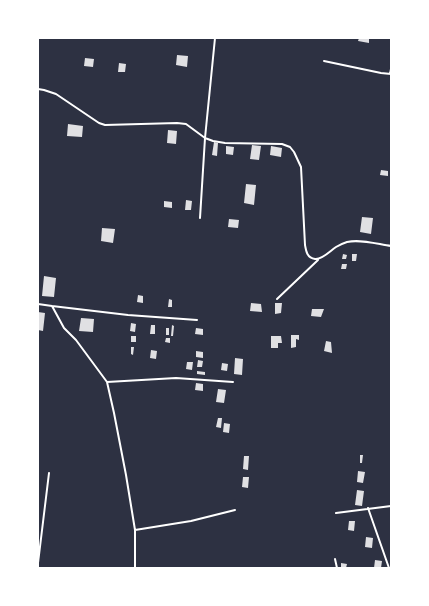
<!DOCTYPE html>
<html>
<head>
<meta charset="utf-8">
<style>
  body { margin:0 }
  #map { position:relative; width:429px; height:606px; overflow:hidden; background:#2d3142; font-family:Cabin,sans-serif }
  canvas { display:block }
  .frame { position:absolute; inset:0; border:39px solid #fff; pointer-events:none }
</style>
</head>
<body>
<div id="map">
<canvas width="429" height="606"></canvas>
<div class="frame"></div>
</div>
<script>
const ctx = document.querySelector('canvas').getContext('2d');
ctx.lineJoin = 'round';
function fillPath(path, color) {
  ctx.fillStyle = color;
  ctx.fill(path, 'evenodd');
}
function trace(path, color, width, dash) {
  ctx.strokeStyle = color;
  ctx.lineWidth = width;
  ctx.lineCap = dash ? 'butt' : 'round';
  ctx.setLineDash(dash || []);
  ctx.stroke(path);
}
fillPath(new Path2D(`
  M359 38H369V43L358 41Z
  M177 55 188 56 187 67 176 65Z
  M85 58 94 59 93 67 84 66Z
  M119 63 126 64 125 72H118Z
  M68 124 83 126 82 137 67 136Z
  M168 130 177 131 176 144 167 143Z
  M214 142 218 143 217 156 212 155Z
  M252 145 261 146 259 160 250 159Z
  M226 146 234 147 233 155 226 154Z
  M271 146 282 148 281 157 270 155Z
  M381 170 388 171V176L380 175Z
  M246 184 256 185 254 205 244 203Z
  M186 200 192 201 191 210H185Z
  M164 201 172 202V208L164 207Z
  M362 217 373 218 371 234 360 232Z
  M229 219 239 220 238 228 228 227Z
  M102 228 115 229 113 243 101 241Z
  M343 254 347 255 346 259H342Z
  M352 254H357L356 261H352Z
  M342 264H347L346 269H341Z
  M44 276 56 278 54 297 42 296Z
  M138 295 143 296V303L137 302Z
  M169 299 172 300V307H168Z
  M251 303 261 304 262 312 250 311Z
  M275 303H282L281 313 275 314Z
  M312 309H324L321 317 311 316Z
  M38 312 45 313 43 331 38 330Z
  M81 318 94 319 93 332 79 331Z
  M131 323 136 324 135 332 130 331Z
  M151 325H155V334H150Z
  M172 325 174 326 173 336H171Z
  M166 328H169V335H166Z
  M196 328 203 329V335L195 334Z
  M291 335H299V340L296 339V347L291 348Z
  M131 336H136V342H131Z
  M271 336H281L282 343H278V348H271Z
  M166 338H170V343L165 342Z
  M326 341 331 342 332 353 324 351Z
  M131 347H134L133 355 131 354Z
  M151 350 157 351 156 359 150 358Z
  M196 351 203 352V358L196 357Z
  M235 358 243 359 242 375 234 374Z
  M198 360 203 361 202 367H197Z
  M187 362H193L192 370 186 369Z
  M222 363 228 364 227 371 221 370Z
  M197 371 205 372V375L197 374Z
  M196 383 203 384V391L195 390Z
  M218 389 226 390 224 403 216 402Z
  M218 418H222L221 428 216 427Z
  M224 423 230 424 229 433 223 432Z
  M360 455H363L362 463H360Z
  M244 456H249L248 470 243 469Z
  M358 471 365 472 363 483 357 482Z
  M243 477H249L248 488 242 487Z
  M357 490 364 491 362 506 355 505Z
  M349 521H355L354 531 348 530Z
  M366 537 373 538 372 548 365 547Z
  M375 560 382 561 381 568H374Z
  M341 563 347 564 346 568H341Z`), '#e0e0e3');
trace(new Path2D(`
  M324 61 381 73 391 74
  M390 74 391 69
  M38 89 44 90 56 94 99 123 105 125 177 123 186 124 205 138 213 141 225 143 282 144 290 147 294 152 301 167 305 245C306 251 307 258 315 259 322 260 330 251 336 247 339 245 344 243 347 242 361 239 377 244 391 246
  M200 218 205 138 215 38
  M277 299 318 260
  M38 304 52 306 64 328 76 340 107 382 114 413 126 475 135 530
  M52 306 128 315 197 320
  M107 382 176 378 233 382
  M368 508 389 568
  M336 513 391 506
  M335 559 337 568
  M38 563 49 473
  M135 568V530L191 521 235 510`), '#fff', 2);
</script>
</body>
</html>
